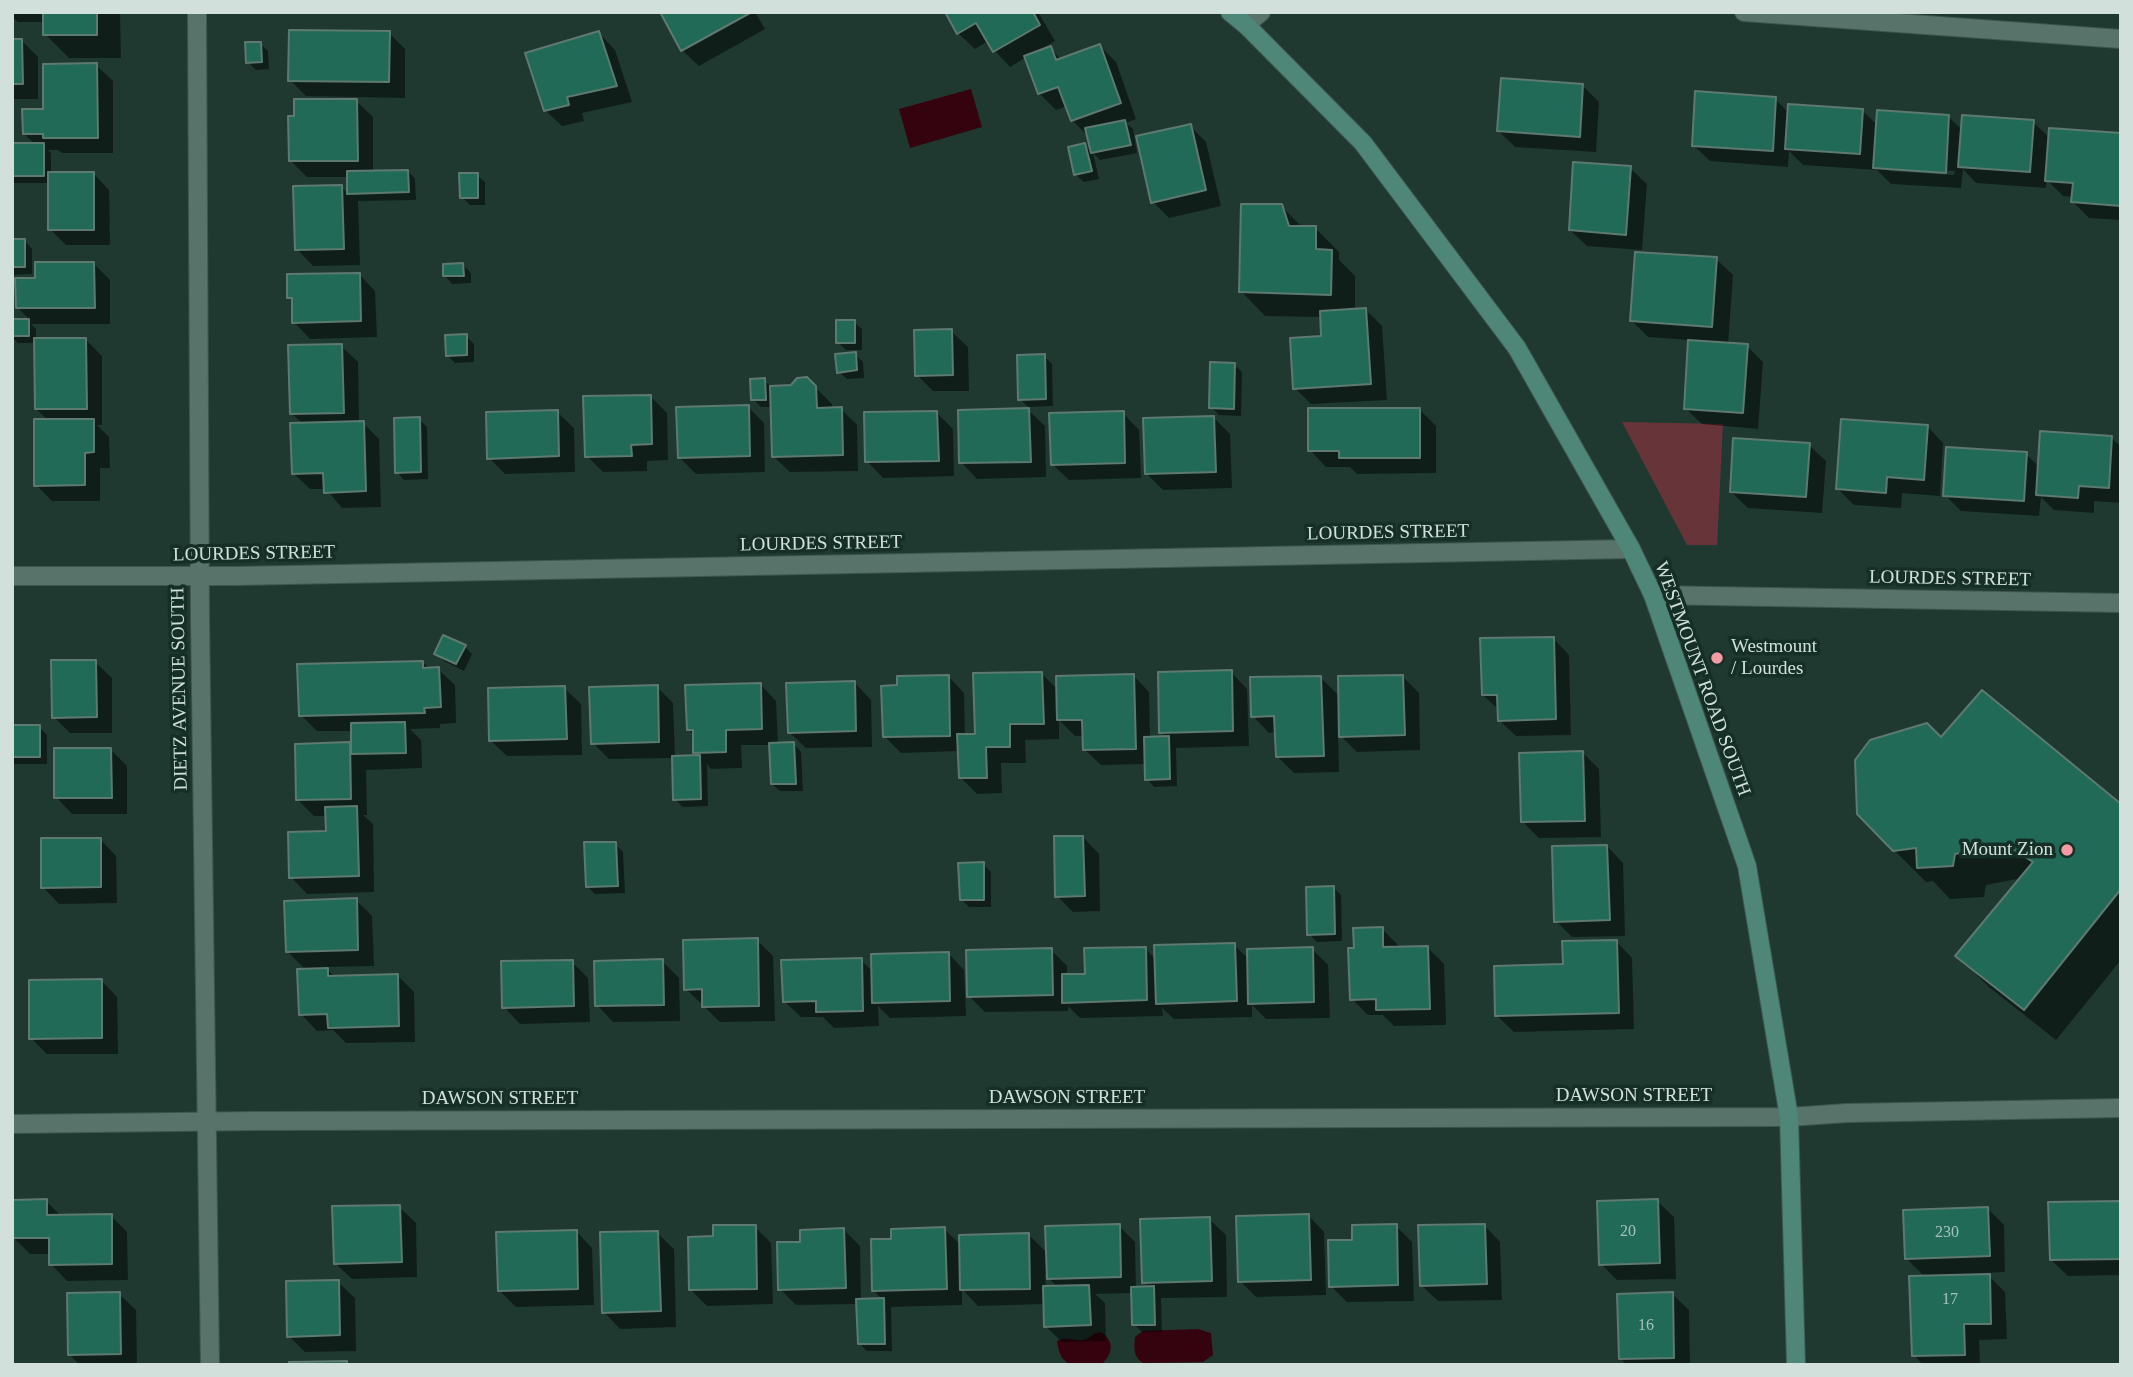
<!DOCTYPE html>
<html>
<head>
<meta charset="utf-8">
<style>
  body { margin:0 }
  #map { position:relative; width:2133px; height:1377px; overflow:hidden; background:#1f3931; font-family:"Times New Roman",serif }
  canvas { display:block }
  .frame { position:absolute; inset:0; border:14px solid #d1e0db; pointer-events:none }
</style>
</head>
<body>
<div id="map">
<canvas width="2133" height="1377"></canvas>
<div class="frame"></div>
</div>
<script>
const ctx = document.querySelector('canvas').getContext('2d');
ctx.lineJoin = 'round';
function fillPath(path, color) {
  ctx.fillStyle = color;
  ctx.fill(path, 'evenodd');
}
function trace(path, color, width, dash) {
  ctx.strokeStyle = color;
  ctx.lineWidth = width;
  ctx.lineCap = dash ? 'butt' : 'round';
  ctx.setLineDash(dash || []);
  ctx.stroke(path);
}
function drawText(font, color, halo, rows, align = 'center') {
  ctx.font = font + ' "Times New Roman",serif';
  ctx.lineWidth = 7;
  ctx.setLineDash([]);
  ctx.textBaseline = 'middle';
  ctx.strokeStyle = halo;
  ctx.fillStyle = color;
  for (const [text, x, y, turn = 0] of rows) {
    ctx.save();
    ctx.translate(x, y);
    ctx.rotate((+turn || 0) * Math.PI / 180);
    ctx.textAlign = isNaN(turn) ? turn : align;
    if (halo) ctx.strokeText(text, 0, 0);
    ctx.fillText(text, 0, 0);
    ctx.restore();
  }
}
fillPath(new Path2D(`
  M1622 422 1723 424 1717 545H1687Z`), '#673439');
fillPath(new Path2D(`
  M971 89 982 127 910 148 899 109Z
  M1198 1329 1211 1333 1213 1355 1203 1362 1143 1363C1133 1357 1134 1347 1135 1337L1143 1331Z
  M1101 1332C1115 1341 1113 1354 1101 1365 1076 1365 1061 1371 1057 1341 1067 1335 1077 1343 1086 1339 1093 1336 1093 1333 1101 1332Z`), '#35030e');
fillPath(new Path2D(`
  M12 12H120L121 58H69L45 34V22H18L12 17Z
  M662 12H755L765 29 699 66 682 50Z
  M947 12H1038L1055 41 1039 50 1040 52 1050 48 1062 60 1100 46 1116 62 1136 119 1126 123 1133 129 1137 153 1100 160 1092 152 1089 137 1072 120 1067 106 1056 110 1039 93 1026 57 1010 67 994 50 988 41 975 49 958 33Z
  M389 33 405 49V98L306 96 290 80Z
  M599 33 615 50 632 102 582 113 584 121 562 126 545 110Z
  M12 41H22L38 57V99H12Z
  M260 44 268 51 269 69 256 70 248 62Z
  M96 65 113 81V153H62L58 150H48L51 153V174L93 173 109 190 110 245H66L50 229V183H12V145H36L24 134 45 110Z
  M1583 86 1599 102 1596 152 1515 147 1499 131Z
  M1775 99 1789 113 1863 111 1877 125 1949 117 1963 131 2033 122 2050 138 2121 135V220L2089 218 2073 202V197L2063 196 2047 180 2046 188 1976 183 1963 169 1961 188 1891 184 1877 170 1803 165 1789 151 1788 167 1710 161 1693 145ZM1889 167 1955 171 1954 175 1889 171Z
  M356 101 373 117V172L408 171 415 179 416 200 358 201 360 265 313 266 297 249 341 187 349 194 348 177H307L291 161Z
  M1190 126 1206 142 1221 206 1169 218 1153 202Z
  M1085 145 1093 153 1099 179 1084 182 1076 175Z
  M1630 168 1647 184 1642 250 1587 246 1570 230Z
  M477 175 485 182V205H470L462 197Z
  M1281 206 1303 228H1315L1339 252V260L1355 276V310H1366L1382 326 1387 400 1311 404 1295 388 1323 338 1322 317 1265 316 1241 291Z
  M12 241H25L32 249V274L12 275Z
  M1716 259 1733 275 1728 345 1747 346 1763 362 1758 429 1702 424 1685 408 1690 340 1648 337 1632 321Z
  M93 263 110 280V324H31L36 329V340H86L102 356V425H97L109 437 110 468H100V501H52L36 485 49 421 36 409V343H18L12 337V321H31L18 308 37 280Z
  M463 265 471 273V283L452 284 445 276Z
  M359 274 375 291 377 337 310 339 294 322V303L289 298Z
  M854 322 862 329V350H846L838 342Z
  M951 331 968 347 969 391H933L917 375Z
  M466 336 474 344V362L455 363 447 355Z
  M341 346 358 362 359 423H363L379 439 381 507 342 508 326 489H310L293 473 303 424 292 414Z
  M855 354 863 362 864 378 847 379 839 372Z
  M1044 356 1052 364 1053 406 1028 407 1020 399Z
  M1234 365 1242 372 1241 416 1219 415 1211 407Z
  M764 380 771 387H815L832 404V409H841L857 425 858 471 790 472 773 456 772 407H761L753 399Z
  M651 397 667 413 668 460 647 461V471L603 472 587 456Z
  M748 407 764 423 765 472 696 474 679 457Z
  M1419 409 1436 426V473L1357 474 1350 467H1326L1310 450Z
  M1028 410 1045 426 1046 477 977 479 961 462Z
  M557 412 574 428 575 472 505 474 489 458Z
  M937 413 953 429 954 476 883 478 867 461Z
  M1123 413 1139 430 1141 478 1069 480 1052 464Z
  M1214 418 1230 434 1232 488 1163 490 1146 473Z
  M419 419 427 427 428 479 404 480 397 472Z
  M1927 426 1943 443 1940 496 1902 493 1901 508 1854 505 1838 489Z
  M2111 437 2121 447V503L2094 501V513L2054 510 2041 497 2039 516 1961 511 1945 495 2026 454 2039 467Z
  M1809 445 1826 461 1822 513 1748 508 1731 492Z
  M1553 638 1569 655 1571 735 1516 736 1499 720V710L1483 695Z
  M465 647 472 654 464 671 444 661 436 653Z
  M95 662 112 678V733H70L54 717Z
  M423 662 430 669H438L455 685 456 723 440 724V728L410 729 421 740 422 768 366 770 367 815H363L373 824 374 892 307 894 291 877 327 833V816H314L298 800 297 746 353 744V731H317L301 715Z
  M1231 672 1247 689 1249 746 1176 748 1177 786 1154 787 1147 779 1146 764 1101 765 1084 749V736H1075L1059 720V739L1025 740 1026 763H1001L1002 793 977 794 960 777V751L901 753 884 736 948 676 964 693 965 736H977L1041 673 1058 690 1133 675 1149 692 1150 738H1167L1161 732Z
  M1402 676 1419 693 1420 750 1357 752 1338 733 1339 772 1294 773 1277 756V732L1269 733 1253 716 1321 678 1340 697Z
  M855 683 871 700 872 747 806 748 789 732Z
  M760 684 776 701 778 745 794 744 801 752 803 791H780L772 784 771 745H741L742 768 711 769 707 764 708 806 683 807 675 799 674 758 609 759 593 743 657 687 673 703 675 757H699L695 753V736L689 730Z
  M564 688 581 704 582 755 507 756 490 740Z
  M12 727H39L47 735V764H12Z
  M1942 740 2121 806V960L2056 1040 1989 987 1958 956 2022 878 1986 885 1984 897 1950 899 1933 881 1926 882 1894 850Z
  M111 750 127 766V814H72L56 797Z
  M1583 753 1599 769 1601 837 1539 838 1522 821Z
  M1083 837 1099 854 1100 911 1073 912 1057 896Z
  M100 839 116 856 117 903 59 904 43 887Z
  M615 844 623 852 625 893 595 894 587 886Z
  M1607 846 1623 863 1625 936 1572 937 1556 921Z
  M983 864 991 872V907H969L961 899Z
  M1333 887 1341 895 1342 941 1317 942 1309 934Z
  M356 900 372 916 374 966 325 967 335 977 398 976 414 992 415 1042 346 1043 333 1030 317 1031 301 1014 306 970 287 951Z
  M1382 929 1398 945 1399 948H1428L1444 964 1446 1025 1394 1026 1383 1015H1368L1352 999 1356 949Z
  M757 940 773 956 775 1021 720 1022 686 989Z
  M1616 941 1632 958 1634 1029 1514 1032 1497 1016 1565 965Z
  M1234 945 1249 959 1312 949 1328 965 1330 1018 1266 1019 1252 1005V1017L1174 1019 1162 1008 1163 1016 1080 1018 1068 1006V1011L985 1012 969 996 1051 950 1067 966V976L1086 975 1145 948 1156 960Z
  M948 953 964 970 966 1016 890 1018 878 1006 879 1026 834 1028 823 1017H801L784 1001 861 960 873 972Z
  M662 961 679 978 680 1021 613 1022 597 1005Z
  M572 962 588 978 590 1022 520 1024 504 1007Z
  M101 980 117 997 118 1054H47L31 1038Z
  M46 1201 62 1217 111 1216 127 1232 128 1280 67 1281 51 1264V1254H30L14 1238Z
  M1657 1201 1674 1217 1676 1279 1617 1280 1601 1264Z
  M2121 1202V1275L2068 1276 2051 1260Z
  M399 1207 416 1223 417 1277 352 1279 335 1263Z
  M1988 1209 2004 1225 2005 1272 1986 1273 2005 1292 2007 1339 1979 1340 1980 1365H1923L1914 1355 1926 1278 1907 1259Z
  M1308 1215 1324 1232 1326 1295 1256 1297 1240 1281Z
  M1209 1219 1226 1235 1227 1297 1161 1298 1162 1332H1142L1134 1324 1133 1293 1095 1294 1105 1303 1106 1341 1062 1342 1045 1326V1304L978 1306 962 1289V1305L891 1307 892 1351H867L860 1344 858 1304 796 1305 780 1289 802 1243 844 1230 860 1246 861 1300H883L874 1291 893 1241 944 1229 961 1245 1029 1235 1048 1254 1119 1226 1135 1242 1136 1289 1150 1288 1144 1282ZM1045 1274 1058 1288H1046Z
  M1484 1225 1500 1242 1502 1300 1438 1301 1421 1285Z
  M1396 1226 1412 1242 1414 1301 1347 1302 1331 1286 1354 1241Z
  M755 1227 771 1243 773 1304 707 1306 691 1290 715 1238Z
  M576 1231 592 1248 594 1305 516 1307 499 1290Z
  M657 1233 674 1249 676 1327 620 1329 604 1312Z
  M338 1282 355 1298 356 1351 305 1352 289 1336Z
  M119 1294 136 1310 137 1365H80L70 1355Z
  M1672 1294 1689 1310 1690 1365H1627L1620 1358Z`), '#0007');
const building = new Path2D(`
  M43 12H97V35H43Z
  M660 12H750V13L681 51Z
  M945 12H1033L1040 25 993 52 976 23 957 34Z
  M289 30 390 31 389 82 288 81Z
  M599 31 617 86 567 97 569 105 544 111 525 53Z
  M12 39H22L23 84H12Z
  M245 42H261L262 62 246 63Z
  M1100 44 1121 103 1071 121 1058 87 1038 94 1024 56 1051 46 1056 60Z
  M97 63 98 138H43V134H23L22 109H43V64Z
  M1501 78 1583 84 1580 137 1497 131Z
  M1695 91 1776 97 1773 151 1692 146Z
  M294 99H357L358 161H289L288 116H294Z
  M1788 104 1863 109 1860 154 1785 149Z
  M1877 110 1949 115 1946 173 1873 168Z
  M1962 115 2034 120 2030 172 1958 167Z
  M1125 120 1131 145 1091 153 1085 128Z
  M1191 124 1206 190 1151 203 1136 136Z
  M2049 128 2121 133V206L2071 202 2073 183 2045 181Z
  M12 143H44V176H12Z
  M1085 143 1092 171 1074 175 1068 147Z
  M1573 162 1631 166 1626 235 1569 230Z
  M408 170 409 192 347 194V171Z
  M48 172H94V230H48Z
  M459 173H478V198H460Z
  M342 185 344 249 295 250 293 186Z
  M1241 204H1282L1289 226H1316V249L1332 250 1331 295 1239 292Z
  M12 239H25V267H12Z
  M1635 252 1717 257 1712 327 1630 321Z
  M35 262H94L95 308H16L15 278H35Z
  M463 263 464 276H443V264Z
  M360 273 361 321 292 323V298H287V274Z
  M1366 308 1371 384 1293 389 1290 338 1321 336 1320 311Z
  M12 319H29V336H12Z
  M836 320H855V343H836Z
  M952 329 953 375 915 376 914 330Z
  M467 334V355L446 356 445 335Z
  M34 338H86L87 409H35Z
  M1688 340 1748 344 1743 413 1684 409Z
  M342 344 344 413 290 414 288 345Z
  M856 352 857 370 837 373 835 354Z
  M1045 354 1046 399 1018 400 1017 355Z
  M1210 362 1235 363 1234 409 1209 408Z
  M807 377 816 386 817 408 842 407 843 455 772 457 770 386 791 385 797 378Z
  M765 378 766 400H751L750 379Z
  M651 395 652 444 631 445 632 456 585 457 583 396Z
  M749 405 750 456 678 458 676 407Z
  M1029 408 1031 462 959 463 958 410Z
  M1308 408H1420V458H1339V451H1308Z
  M558 410 559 456 487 459 486 412Z
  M937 411 939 461 865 462 864 412Z
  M1124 411 1125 463 1051 465 1049 413Z
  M1214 416 1216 472 1145 474 1143 418Z
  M420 417 421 472 395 473 394 418Z
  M34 419H94V452L85 453V485L34 486Z
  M1841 419 1928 425 1924 480 1887 477 1886 493 1836 489Z
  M364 421 366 491 324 493 323 473 292 474 290 423Z
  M2040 431 2112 436 2109 488 2079 486 2078 498 2036 495Z
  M1733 438 1810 443 1806 497 1730 492Z
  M1946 447 2027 452 2024 501 1943 496Z
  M443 635 466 645 456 664 434 654Z
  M1554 637 1556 719 1498 721 1497 695H1482L1480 638Z
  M51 660H96L97 717 52 718Z
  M423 661V668L439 667 441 707 424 708 425 713 299 716 297 664Z
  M1232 670 1233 731 1159 733 1158 672Z
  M1042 672 1044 724H1010V747H986L987 778H959L957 734H975L973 673Z
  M1134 674 1136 749 1083 750 1082 720H1057L1056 676Z
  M949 675 950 736 883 737 881 686 897 685V676Z
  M1403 675 1405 735 1339 737 1338 676Z
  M1321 676 1324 756 1276 757 1274 716 1251 717 1250 677Z
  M855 681 856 731 788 733 786 683Z
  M761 683 762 729 726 730V752L693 753V730H687L685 685Z
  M658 685 659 742 591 744 589 687Z
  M565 686 567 739 489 741 488 688Z
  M1982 690 2121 804V889L2024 1010 1955 956 2033 862 2004 844 1955 854 1953 866 1917 868 1916 848 1893 851 1857 814 1855 760 1870 740 1927 723 1941 737Z
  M405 722 406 753 351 754V723Z
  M12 725H40V757H12Z
  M1169 736 1170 779 1145 780 1144 737Z
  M350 742 351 799 296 800 295 744Z
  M794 742 796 784H771L769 743Z
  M54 748H111L112 798H54Z
  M1583 751 1585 821 1521 822 1519 753Z
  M700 755 701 799 673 800 672 756Z
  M357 806 359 876 289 878 288 832 326 831 325 807Z
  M1054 836H1083L1085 896 1055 897Z
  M41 838H101V887L41 888Z
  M584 842H616L618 886 586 887Z
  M1607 845 1610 920 1554 922 1552 846Z
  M984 862V900H960L958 863Z
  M1334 886 1335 934 1307 935 1306 887Z
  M357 898 358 950 286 952 284 901Z
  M1383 927V947L1428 946 1430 1009 1376 1010V999L1350 1000 1348 948H1354L1353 928Z
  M758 938 759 1006 702 1007V989L684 990 683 940Z
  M1617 940 1619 1013 1495 1016 1494 966 1563 964 1562 941Z
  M1235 943 1237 1001 1156 1004 1154 945Z
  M1146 947 1147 1000 1062 1003V974H1085L1084 948Z
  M1313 947 1314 1002 1248 1004 1247 949Z
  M1052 948 1053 995 967 997 966 950Z
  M949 952 950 1001 872 1003 871 954Z
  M862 958 863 1011 816 1012V1001L783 1002 781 960Z
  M663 959 664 1005 595 1006 594 961Z
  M573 960 574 1006 502 1008 501 961Z
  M328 968V976L398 974 399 1026 328 1028 327 1014 299 1015 297 969Z
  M102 979V1038L29 1039V980Z
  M47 1199V1215L112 1214V1264L49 1265V1238H12V1200Z
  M1658 1199 1660 1263 1599 1265 1597 1201Z
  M2121 1201V1259L2050 1260 2048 1202Z
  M400 1205 402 1262 334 1264 332 1206Z
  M1988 1207 1990 1256 1905 1259 1903 1210Z
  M1309 1214 1311 1280 1238 1282 1236 1216Z
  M1210 1217 1212 1281 1142 1283 1140 1219Z
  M1120 1224 1121 1277 1047 1279 1045 1226Z
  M1397 1224 1398 1285 1329 1287 1328 1240H1352V1225Z
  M1485 1224 1487 1284 1420 1286 1418 1225Z
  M713 1225H756L757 1289 689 1290 688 1237 713 1236Z
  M945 1227 947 1289 872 1291 871 1239H891V1229Z
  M844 1228 846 1288 778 1290 777 1242H800V1230Z
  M577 1230 578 1289 498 1291 496 1232Z
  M658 1231 661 1311 602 1313 600 1232Z
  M1029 1233 1030 1289 960 1290 959 1235Z
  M1990 1274 1991 1324H1964L1965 1355 1912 1356 1909 1276Z
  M339 1280 340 1335 287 1337 286 1281Z
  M1089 1285 1091 1325 1044 1327 1043 1286Z
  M1154 1286 1155 1325H1132L1131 1287Z
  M120 1292 121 1354 68 1355 67 1293Z
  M1673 1292 1674 1358 1619 1359 1617 1294Z
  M884 1298 885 1344H858L856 1299Z
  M347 1361V1365H289V1362Z`);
fillPath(building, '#206a57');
trace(building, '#5d7970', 2);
const minor = new Path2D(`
  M197 12 200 617 210 1365
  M1744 12 2121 39
  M1246 25 1261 12
  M12 576H236L1631 549
  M1653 595 2121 603
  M12 1124 255 1121 1789 1117 1847 1113 2121 1108`);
const secondary = new Path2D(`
  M1230 12 1246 25 1363 143 1517 348 1631 549 1653 595 1747 866 1789 1117 1796 1365`);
trace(minor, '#3f564f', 20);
trace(secondary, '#3f564f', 20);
trace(minor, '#57736a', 18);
trace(secondary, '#4e8677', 18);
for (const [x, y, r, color] of [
  [1717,658,7,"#f49aa2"],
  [2067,850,7,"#f49aa2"]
]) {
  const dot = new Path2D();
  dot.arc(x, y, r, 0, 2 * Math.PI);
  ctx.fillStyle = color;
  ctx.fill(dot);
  trace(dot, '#152f27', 2.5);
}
drawText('16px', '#a5c2ba', null, [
  ["20",1628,1232],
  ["230",1947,1233],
  ["17",1950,1300],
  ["16",1646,1326]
]);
drawText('19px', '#d1e0db', '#152f27', [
  ["LOURDES STREET",1388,533,-1],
  ["LOURDES STREET",821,544,-1],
  ["LOURDES STREET",254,554,-1],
  ["LOURDES STREET",1950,579,1],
  ["WESTMOUNT ROAD SOUTH",1702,679,70],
  ["DIETZ AVENUE SOUTH",180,689,-91],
  ["DAWSON STREET",1634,1096],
  ["DAWSON STREET",1067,1098],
  ["DAWSON STREET",500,1099]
]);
drawText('19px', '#d1e0db', '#152f27', [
  ["Westmount",1731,647],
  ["/ Lourdes",1731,669],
  ["Mount Zion",2053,850,"right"]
], 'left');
</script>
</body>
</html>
